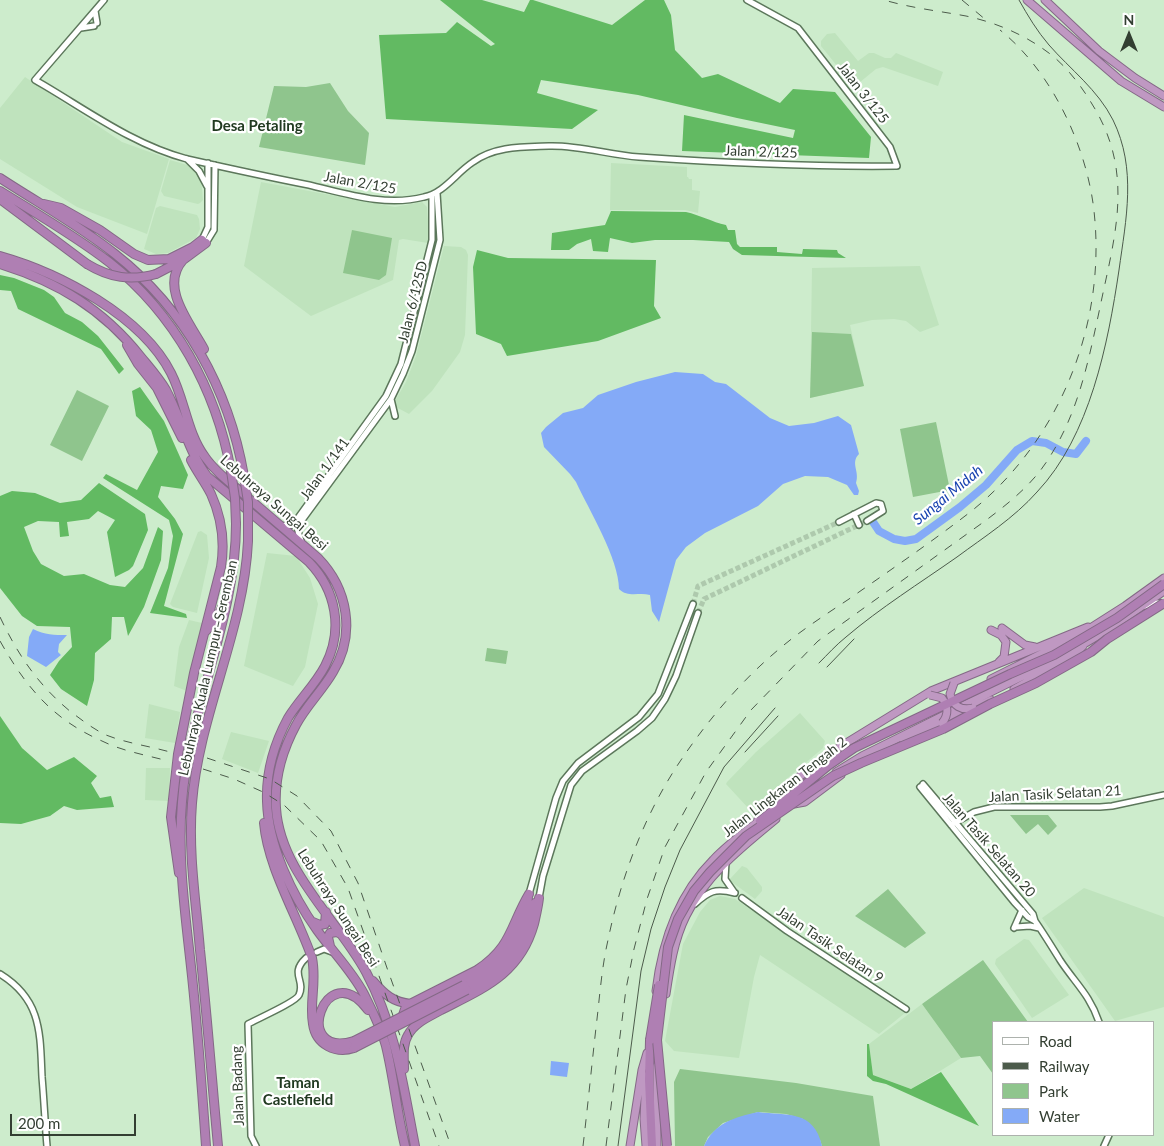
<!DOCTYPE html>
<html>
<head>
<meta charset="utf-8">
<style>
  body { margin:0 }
  #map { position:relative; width:1164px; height:1146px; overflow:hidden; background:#cdeccc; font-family:Lato,sans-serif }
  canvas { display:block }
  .legend { position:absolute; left:992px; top:1021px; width:162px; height:115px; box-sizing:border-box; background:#fff; border:1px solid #adb2ad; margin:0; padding:6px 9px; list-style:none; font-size:15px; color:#333f32 }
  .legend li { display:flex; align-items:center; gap:10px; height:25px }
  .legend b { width:25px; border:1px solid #adb2ad }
  .north { position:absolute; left:1104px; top:10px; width:50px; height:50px; -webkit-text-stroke:4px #fff; paint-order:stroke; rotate:0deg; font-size:14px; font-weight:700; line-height:20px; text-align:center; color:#333f32 }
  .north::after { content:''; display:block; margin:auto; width:18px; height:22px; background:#333f32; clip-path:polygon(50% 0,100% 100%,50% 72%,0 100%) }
  .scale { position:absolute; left:10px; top:1114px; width:126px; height:22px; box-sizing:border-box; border:2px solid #333f32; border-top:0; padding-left:6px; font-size:15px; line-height:18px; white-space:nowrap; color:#333f32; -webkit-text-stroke:4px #fff; paint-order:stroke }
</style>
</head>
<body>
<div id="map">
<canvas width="1164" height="1146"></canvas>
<ul class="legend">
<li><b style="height:6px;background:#fff"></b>Road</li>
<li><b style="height:6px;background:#4c5b4b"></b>Railway</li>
<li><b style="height:14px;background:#8fc58d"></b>Park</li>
<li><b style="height:14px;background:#84aaf7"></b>Water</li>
</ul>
<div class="north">N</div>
<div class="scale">200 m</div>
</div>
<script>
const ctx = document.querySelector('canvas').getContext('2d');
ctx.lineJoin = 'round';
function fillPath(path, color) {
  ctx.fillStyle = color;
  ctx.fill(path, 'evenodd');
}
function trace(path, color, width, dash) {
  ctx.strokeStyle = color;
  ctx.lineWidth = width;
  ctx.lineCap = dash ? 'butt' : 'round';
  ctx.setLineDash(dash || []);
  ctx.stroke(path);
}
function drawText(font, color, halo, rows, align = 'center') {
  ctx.font = font + ' Lato,sans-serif';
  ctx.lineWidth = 4.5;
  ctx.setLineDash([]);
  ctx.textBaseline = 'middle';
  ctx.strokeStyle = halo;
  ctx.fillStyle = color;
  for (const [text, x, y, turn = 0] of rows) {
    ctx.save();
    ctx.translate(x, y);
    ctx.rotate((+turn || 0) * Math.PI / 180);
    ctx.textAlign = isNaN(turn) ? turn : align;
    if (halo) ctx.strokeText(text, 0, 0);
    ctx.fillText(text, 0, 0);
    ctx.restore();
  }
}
fillPath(new Path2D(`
  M835 33 858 61 869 53H874L885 58H891L896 53 943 72 938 86 883 67 876 69 854 87 821 46V41L827 34Z
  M25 77 122 142 169 159 147 234 77 207 0 159V108Z
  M170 160 191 166 201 177 203 200 200 203 198 204 164 196 161 191Z
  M611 163 687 167V177H688L689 179H692V190L700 191 698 213 685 210H610Z
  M261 182 395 207 422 202 427 207 429 235 428 243 403 239 399 240 393 280 311 316 244 266Z
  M160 206 197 215 199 219 200 229 196 238 168 253 156 254 144 249 156 208Z
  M444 246 461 247 466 250 468 255 465 335 460 352 432 391 409 414 396 407 395 401 406 382 416 356Z
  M920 266 939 325 920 332 906 321 894 319 872 320 850 325 864 386 810 398 812 268Z
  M201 531 207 535 209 558 197 613 173 607 170 604 198 532Z
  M267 553 296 556 310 578 318 604 305 667 293 686 244 666Z
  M189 620 202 623 187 691 174 686 179 647Z
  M149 704 180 712 175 743 145 738Z
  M800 713 825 741 823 748 750 810 726 784 727 782 756 752Z
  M231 732 269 741 258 773 222 759Z
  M146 768H170L169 801 145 800Z
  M742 866 747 868 762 887V891L755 899 729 880Z
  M1084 888 1164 917V1007L1115 1021 1042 918Z
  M720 896 735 899 905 1013 879 1034 760 955 754 977 739 1058 674 1051 665 1041 683 944 700 912 710 900Z
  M1024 939 1029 940 1069 995 1032 1018 995 964 996 959Z
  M922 1004 961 1058 911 1089 873 1075 869 1044Z`), '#bfe3bd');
fillPath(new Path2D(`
  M330 83 348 111 369 133 365 165 259 147 274 86 306 87Z
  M352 230 392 238 386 275 379 280 343 273Z
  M812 332 851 334 864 386 810 398Z
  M77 390 109 406 82 461 50 445Z
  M936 422 950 490 913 497 900 429Z
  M487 648 508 651 506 664 485 661Z
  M1010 815H1048L1057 826 1048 835 1038 824 1026 834Z
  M888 889 926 933 905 948 855 916Z
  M983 960 1028 1022H993V1074L980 1056 961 1058 922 1004Z
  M680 1069 796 1083 873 1096 880 1146H822L820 1140 803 1119 786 1114 758 1112 723 1123 708 1137 704 1146H675L674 1082Z`), '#8fc58d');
fillPath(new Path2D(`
  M440 0H482L524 12 530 0H533L612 25 645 0H664L671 15 675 50 702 78 718 74 780 103 793 89 835 92 871 137 869 158 682 151 684 115 793 138 795 130 737 118 638 95 541 80 537 93 598 110 572 129 386 119 379 35 446 33 457 22 491 46 495 44Z
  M611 211 686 212C700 215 712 222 726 225L728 230H735L737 244 740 247H777V252L802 254 803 249 837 250 838 253 846 258 742 255 733 249 729 242 693 240H655L632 243 610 238 608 252 593 251 591 239 577 244 569 250H551L552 233 605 225Z
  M477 250 508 258 656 260 654 306 661 318 598 341 507 356 501 344 476 334 473 267Z
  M0 275 14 278 44 290 54 297 65 313 82 322 98 336 124 369 119 374 101 349 18 309 11 291 0 290Z
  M140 387 164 421 188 475 183 489 161 486 158 497 175 519 183 534 164 606 186 614 187 618 150 613 168 568 173 536 169 520 103 478 106 474 137 490 158 452 151 430 136 416 132 391Z
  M99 483 145 514 148 530 133 566 129 570 115 577 107 532 115 520 98 511 89 519 67 522 69 536 60 537 59 522 38 521 24 527 33 551 41 564 64 576 84 574 110 585 125 587 143 568 158 527 163 531 161 560 144 607 128 636 124 617H112L111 639 95 653 94 680 87 706 61 689 50 675 59 661 72 647 70 627 37 626 22 616 0 588V496L12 491 35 493 60 503 81 500Z
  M0 716 22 748 47 770 74 757 97 776 91 783 100 798 111 796 114 807 77 810 64 806 50 816 21 824 0 823Z
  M867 1044H869L873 1075 911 1089 941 1072 979 1126 886 1084 873 1081 867 1076Z`), '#62ba62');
fillPath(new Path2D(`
  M675 372 703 374 715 382 726 384 770 418 789 426 814 423 838 416 851 425 859 454C850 463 860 471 856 483L859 491 858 495H854L847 485 828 477 805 476 783 484 758 506 705 533 686 547 676 560 659 622 652 611 650 595C639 592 628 598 619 589 619 559 589 510 576 482L570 474 544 447 541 433 546 427 563 413 583 408 598 395 636 382Z
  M33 629C45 635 54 635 67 635L59 644 58 652 61 655 46 667 27 656 29 637Z
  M551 1061 569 1063 567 1077 550 1075Z
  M758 1112C786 1116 814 1109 822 1146H704C714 1123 735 1117 758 1112Z`), '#84aaf7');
trace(new Path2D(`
  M873 522 879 531 894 539 905 541 916 539 960 507 986 485 1017 450 1032 441 1046 443 1063 452 1076 454 1086 441`), '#84aaf7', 8);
trace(new Path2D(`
  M693 604 698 586 839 522
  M698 613 704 599 867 521`), '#aec9ad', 5, [5, 2.5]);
const tertiary = new Path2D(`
  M104 0 35 80C84 108 131 144 187 159 227 168 268 177 309 185 347 194 386 207 424 197 444 193 456 173 473 162 495 146 523 147 549 146 580 145 609 155 639 157 725 163 811 167 897 166L890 147 798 28 747 0
  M95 11 97 23
  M81 28 94 26
  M187 159 199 171 207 186
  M202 240 208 227V163
  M206 243 214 230 215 165
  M391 399 395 416
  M854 514 859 525
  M839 522 876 503 881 504 883 511 867 521
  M280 526 292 525 295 522 386 396 401 364 432 240V195
  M301 541 298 531 300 523 391 399 403 374 412 351 440 240 437 193
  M1145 606 1156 603H1164
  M923 784 1033 914 1035 921C1044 934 1052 947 1060 960 1075 983 1090 995 1099 1022
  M920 787 1014 902 1028 917 1035 921
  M951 825 974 812 994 807H1100L1112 806 1164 795
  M726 862 725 879 734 892
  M529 894 556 798 563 781 578 763 639 717 658 694 693 604
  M539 898 543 876 571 785 582 771 637 731 652 718 665 699 676 676 698 613
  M742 898 787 931 906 1009
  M695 904C709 891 715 888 735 893
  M1016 927 1030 926 1039 928
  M1014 928 1022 910
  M317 952 324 949 332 952
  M0 974C42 1000 40 1033 42 1077 44 1100 45 1123 47 1146
  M256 1146 251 1136 248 1024C257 1019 296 1002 299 995 306 980 289 974 306 958
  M1104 1146 1109 1135`);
const trunk = new Path2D(`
  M1027 0 1121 81 1164 107
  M1045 0 1099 51 1135 78 1164 96
  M1002 628 1025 645 1035 647
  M991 630 1001 635 1006 642 1004 657 999 662
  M991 679 1081 634 1125 606 1164 578
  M1014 689 1075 655 1083 646
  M904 742 991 700
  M836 772 862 756 1065 655 1106 631 1164 591
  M794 804 805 802 841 775
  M757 822 760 814 770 804 799 777 843 745 931 691 1088 627
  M656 991C662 942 677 896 713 860 728 844 746 831 763 818
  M666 994C670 967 674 940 686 916 706 875 742 847 776 819
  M646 1076 644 1119 646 1146
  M630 1146 642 1070 647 1053
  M657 1146V1066`);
const motorway = new Path2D(`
  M0 178C38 203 79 225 115 254 185 309 229 389 244 476
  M0 191C37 214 74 235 109 262 175 314 216 389 231 471
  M0 199 87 264
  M44 204 61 208 100 230 134 254 148 260 169 259 193 247 202 240
  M0 256C60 273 142 316 171 373 185 400 187 433 205 457 216 473 232 484 246 496 270 517 294 537 318 558 348 589 356 634 333 672 322 691 306 706 296 725 282 751 274 778 276 808 280 871 337 919 366 972 396 1028 403 1085 415 1146
  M183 260C159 287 190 323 204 349
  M0 264C58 282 103 309 141 357 150 368 159 378 166 390 181 418 188 451 207 476L309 562C336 590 344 630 325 666 315 685 299 700 288 718 274 744 266 772 267 801 268 845 292 895 317 930 332 951 352 971 364 994 372 1010 381 1028 386 1046 394 1079 397 1113 405 1146
  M156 274 183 260 206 243
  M127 345 138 364 157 388 182 438
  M206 631 219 614 225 601
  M264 823C268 868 297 915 312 958 317 982 309 1003 313 1024 316 1045 336 1054 354 1048
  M179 873 171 817 178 754 194 673 221 567C225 542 221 516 211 494 205 482 197 472 191 460
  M313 922 320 925 325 924 326 912
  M330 946 328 937 330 933 337 932 344 936
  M373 981C385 995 393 1002 411 1004
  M464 985C493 968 511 955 522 923 525 914 528 906 528 896
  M467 990C490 977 512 962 523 937 528 926 530 914 535 903
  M406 1021 403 1015 406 1006 477 970C512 947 510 926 529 894
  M650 1040 649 1080 652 1146
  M354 1041C290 1060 325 953 368 1010
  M404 1069C404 1057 402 1045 408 1035 415 1022 429 1017 441 1010 484 988 520 974 534 924 536 915 538 907 539 898
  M206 1146C202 1089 198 1033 192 976 186 919 177 859 182 802 189 707 236 620 236 524
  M218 1146C212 1081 207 1015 200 950 196 902 188 852 192 803 199 714 244 631 248 541`);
trace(tertiary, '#5c775b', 8);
trace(trunk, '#846986', 9);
trace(motorway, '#846986', 10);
trace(tertiary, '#fff', 5);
trace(trunk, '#bf98c2', 7);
trace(motorway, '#af7fb3', 8);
trace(new Path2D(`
  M819 663C828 654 836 645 846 637 880 608 920 583 957 557 984 537 1014 518 1037 492 1090 436 1108 344 1119 270 1126 219 1137 169 1113 120 1098 90 1070 69 1049 45 1037 31 1028 16 1019 0
  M827 667 854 639
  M745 752 778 716
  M618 1146 641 971 651 929 665 887 680 850 724 767 775 708`), '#4c5b4b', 1);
trace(new Path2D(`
  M962 0 986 20
  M0 617C18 655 38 685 71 712 82 720 93 729 106 735 126 743 149 746 170 752
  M0 641C26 687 52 719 102 741 122 751 146 755 168 761
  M207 758 270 779 297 796 331 831 358 883 387 968 451 1146
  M203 769 234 779 263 792 284 805 321 841 348 888 439 1146
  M583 1146C588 1104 592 1062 597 1019 600 993 602 966 608 940 621 877 645 813 681 760 708 720 741 681 778 650 800 631 825 615 849 599 889 571 930 543 969 513 1061 441 1109 319 1093 203 1084 141 1050 70 1000 30
  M606 1146 626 989 634 949 647 899 665 847 706 772 751 710 818 641 985 521C1009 503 1033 484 1049 458 1078 413 1088 363 1099 312 1114 238 1136 174 1092 104 1082 87 1069 70 1054 57 1028 36 998 23 966 16 939 11 911 8 884 0`), '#4c5b4b', 1, [9, 9]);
const trunkBridge = new Path2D(`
  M954 683 950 694C953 706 961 711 973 708
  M930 695 942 698C948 706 949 715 942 723`);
const motorwayBridge = new Path2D(`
  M87 264C110 278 131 281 156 274
  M231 471 235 498 236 524
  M244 476 248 502V541
  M760 821 829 765 854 748 1010 674 1054 655 1117 618 1164 584
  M650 1040 659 985
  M354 1041 464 985
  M354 1048 467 990
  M667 1146 657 1040 668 947 678 919 694 891 710 872 746 836 833 776 861 763 943 729 990 704 1036 683 1091 652 1107 639 1164 603`);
trace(trunkBridge, '#846986', 9, []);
trace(motorwayBridge, '#846986', 10, []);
trace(trunkBridge, '#bf98c2', 7);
trace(motorwayBridge, '#af7fb3', 8);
drawText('14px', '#333f32', '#fff', [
  ["Jalan 3/125",863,93,52],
  ["Jalan 2/125",761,152,2],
  ["Jalan 2/125",360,183,10],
  ["Jalan 6/125D",413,302,-76],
  ["Jalan 1/141",325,469,-54],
  ["Lebuhraya Sungai Besi",274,503,41],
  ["Lebuhraya Kuala Lumpur–Seremban",208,668,-77],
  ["Jalan Lingkaran Tengah 2",785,787,-38],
  ["Jalan Tasik Selatan 21",1055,794,-3],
  ["Jalan Tasik Selatan 20",989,845,49],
  ["Lebuhraya Sungai Besi",338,908,57],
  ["Jalan Tasik Selatan 9",830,945,34],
  ["Jalan Badang",238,1086,-92]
]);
drawText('bold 15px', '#213a21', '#fff', [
  ["Desa Petaling",257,126],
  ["Taman",298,1083],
  ["Castlefield",298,1100]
]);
drawText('italic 15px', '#1843b0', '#fff', [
  ["Sungai Midah",948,495,-39]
]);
</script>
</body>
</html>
